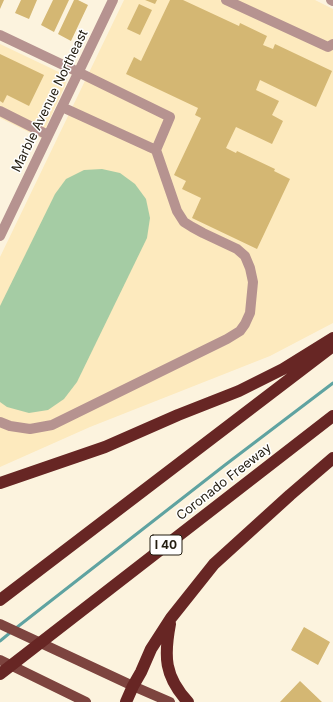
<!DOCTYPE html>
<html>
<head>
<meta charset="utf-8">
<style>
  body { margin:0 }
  canvas { display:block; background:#fcf3de }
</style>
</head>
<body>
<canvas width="333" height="702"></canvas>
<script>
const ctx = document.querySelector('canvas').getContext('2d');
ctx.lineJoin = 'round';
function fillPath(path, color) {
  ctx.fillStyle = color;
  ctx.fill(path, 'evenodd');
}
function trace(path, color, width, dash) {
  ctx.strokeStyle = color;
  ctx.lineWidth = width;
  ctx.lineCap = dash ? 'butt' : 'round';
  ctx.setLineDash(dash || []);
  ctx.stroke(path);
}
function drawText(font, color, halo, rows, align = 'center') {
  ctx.font = font + ' Inter,sans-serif';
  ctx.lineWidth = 3;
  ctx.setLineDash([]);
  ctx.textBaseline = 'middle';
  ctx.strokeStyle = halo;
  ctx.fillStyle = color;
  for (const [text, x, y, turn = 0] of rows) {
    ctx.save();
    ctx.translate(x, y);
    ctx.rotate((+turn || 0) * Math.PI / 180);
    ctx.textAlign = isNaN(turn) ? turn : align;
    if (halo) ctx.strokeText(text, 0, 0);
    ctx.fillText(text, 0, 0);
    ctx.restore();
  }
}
fillPath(new Path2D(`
  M124 0H315L333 9V323L270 356 90 427 0 467V257Z
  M0 44 63 74 67 78 65 86 41 138 0 118Z`), '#fdeabe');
fillPath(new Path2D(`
  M102 169 120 173 135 184 146 199 150 218 147 238 77 382 64 399 48 410 29 413 7 407 0 402V306L55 194 66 179 84 170Z`), '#a5cca4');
trace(new Path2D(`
  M16 628 225 465 333 383
  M0 641 11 632`), '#5fa3a1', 3);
fillPath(new Path2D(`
  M0 0H4L0 9Z
  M21 0H37L29 19 15 13Z
  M53 0H69L54 32 41 25Z
  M74 0H78L88 5 71 41 58 34Z
  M145 0H157L155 4Z
  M170 0H183L239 26 240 23 267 36 263 45 273 49 275 44 332 71 316 107 260 80 256 90 279 101 272 115 283 121 272 144 236 127 226 148 236 153 237 151 275 169 274 171 290 179 257 249 192 218 201 198 182 189 186 181 174 175 201 118 195 115 198 108 126 74 134 57 141 61Z
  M139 4 152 10 140 35 127 29Z
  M0 54 44 75 29 106 7 95 3 103 0 101Z
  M304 627 330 642 318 665 291 650Z
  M300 681 322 702H280Z`), '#d4b773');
trace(new Path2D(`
  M226 0 328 47 333 44
  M331 0 333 1
  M0 35 78 72 170 117 156 150 62 107
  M0 111 48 135
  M0 236 113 0
  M0 422 10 426 30 429 52 425 227 339 240 331 245 324 250 313 253 282 250 268 245 256 237 249 203 233 192 227 184 222 177 211 156 150`), '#b69390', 10);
trace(new Path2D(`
  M0 624 133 686 170 702
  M0 660 86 702`), '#7d443f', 10);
trace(new Path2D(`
  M0 483 105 447 178 415 239 391 283 369 333 338
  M0 600 333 346
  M170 624C164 656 164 676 188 702
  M0 674 333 416
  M126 702 133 686 141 672 151 649 171 618 214 564 290 495 333 458`), '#672624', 12);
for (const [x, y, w] of [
  [166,545,32]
]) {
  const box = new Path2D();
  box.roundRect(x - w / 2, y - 10, w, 20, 3);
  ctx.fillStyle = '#fff';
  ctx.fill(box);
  trace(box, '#231d10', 1);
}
drawText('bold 12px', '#231d10', null, [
  ["I 40",166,545]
]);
drawText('13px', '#231d10', '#fff', [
  ["Marble Avenue Northeast",50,101,-64],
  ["Coronado Freeway",224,482,-38]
]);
</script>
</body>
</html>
